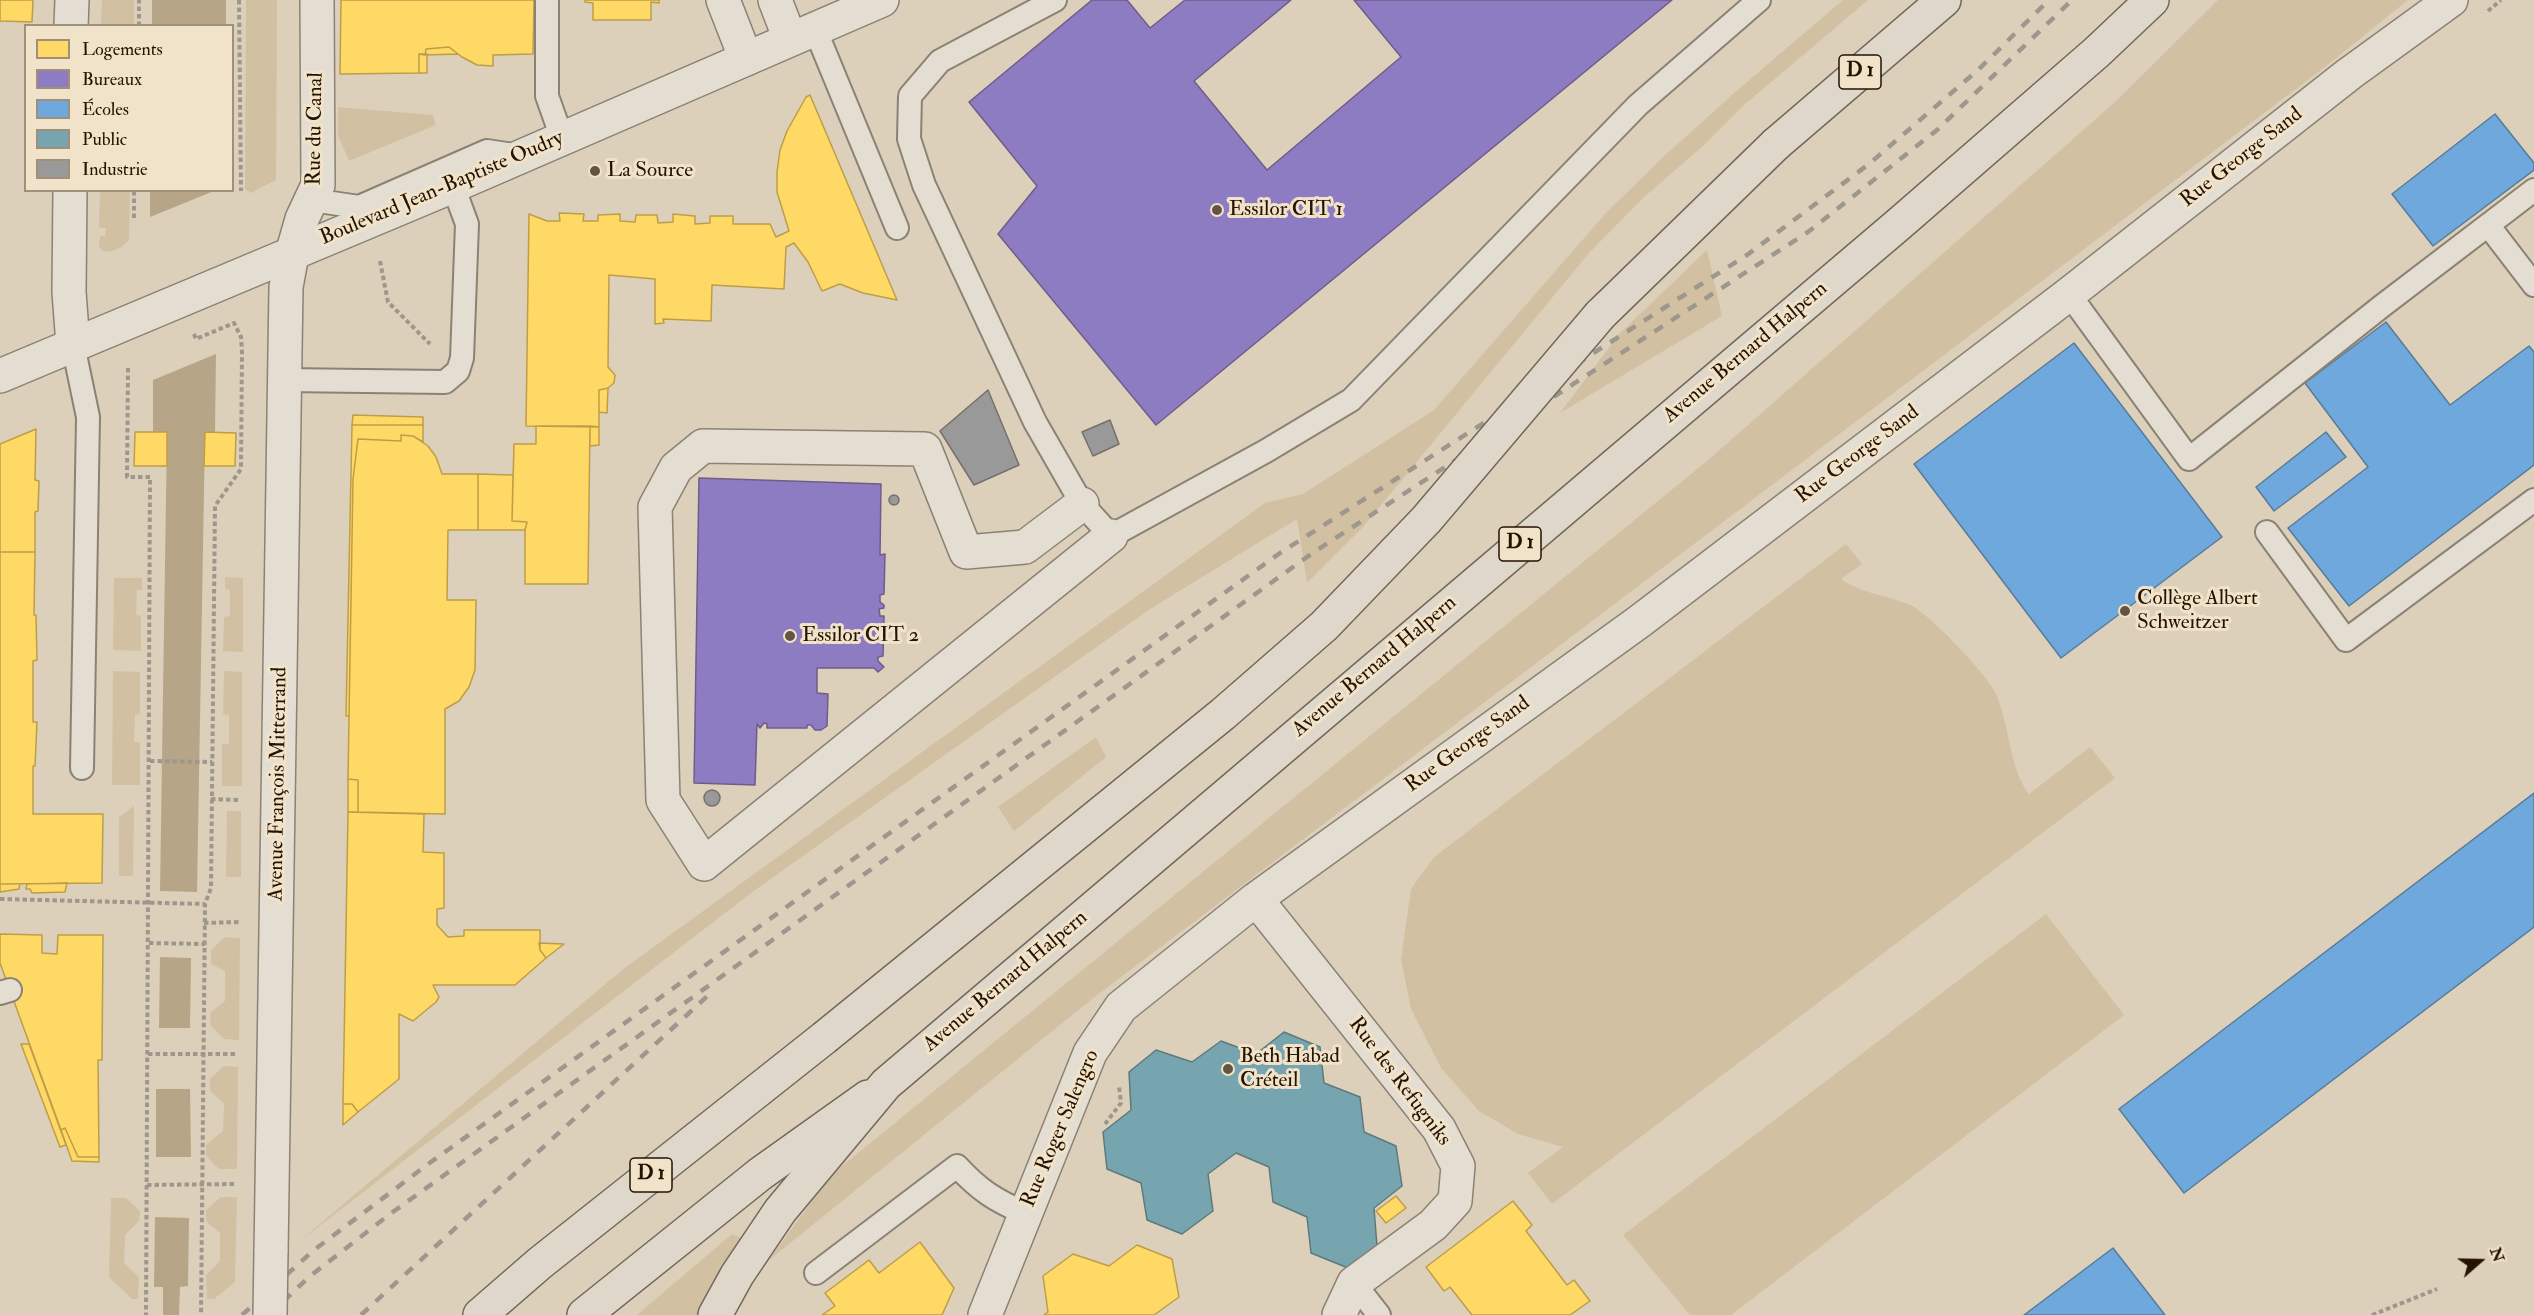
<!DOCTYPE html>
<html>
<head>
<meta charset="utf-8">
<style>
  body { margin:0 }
  #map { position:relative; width:2534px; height:1315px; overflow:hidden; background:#dcd0ba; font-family:"IM FELL Double Pica",serif }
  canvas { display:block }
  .legend { position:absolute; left:24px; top:24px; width:210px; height:168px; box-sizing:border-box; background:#f1e3c9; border:2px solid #a08f79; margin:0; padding:8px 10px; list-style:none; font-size:18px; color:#261201 }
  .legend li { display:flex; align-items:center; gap:12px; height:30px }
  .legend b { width:30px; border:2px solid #a08f79 }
  .north { position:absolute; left:2450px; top:1231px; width:60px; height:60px; -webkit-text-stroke:4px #f1e3c9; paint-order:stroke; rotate:70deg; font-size:16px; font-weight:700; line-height:24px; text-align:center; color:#261201 }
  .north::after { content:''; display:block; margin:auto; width:21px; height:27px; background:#261201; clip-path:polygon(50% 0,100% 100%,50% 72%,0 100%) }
</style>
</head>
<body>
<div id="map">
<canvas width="2534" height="1315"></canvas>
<ul class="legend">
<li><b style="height:16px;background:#ffd966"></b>Logements</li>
<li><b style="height:16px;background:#8e7cc3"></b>Bureaux</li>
<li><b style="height:16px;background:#6fa8dc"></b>Écoles</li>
<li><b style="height:16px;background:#76a5af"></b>Public</li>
<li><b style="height:16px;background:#999"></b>Industrie</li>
</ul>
<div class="north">N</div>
</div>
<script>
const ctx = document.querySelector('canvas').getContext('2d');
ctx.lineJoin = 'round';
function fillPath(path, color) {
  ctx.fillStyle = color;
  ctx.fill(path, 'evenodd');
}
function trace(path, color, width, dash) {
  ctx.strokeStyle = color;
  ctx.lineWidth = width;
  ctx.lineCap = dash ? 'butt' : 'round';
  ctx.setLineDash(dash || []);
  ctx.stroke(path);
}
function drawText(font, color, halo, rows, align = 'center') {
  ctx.font = font + ' "IM FELL Double Pica",serif';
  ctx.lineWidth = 6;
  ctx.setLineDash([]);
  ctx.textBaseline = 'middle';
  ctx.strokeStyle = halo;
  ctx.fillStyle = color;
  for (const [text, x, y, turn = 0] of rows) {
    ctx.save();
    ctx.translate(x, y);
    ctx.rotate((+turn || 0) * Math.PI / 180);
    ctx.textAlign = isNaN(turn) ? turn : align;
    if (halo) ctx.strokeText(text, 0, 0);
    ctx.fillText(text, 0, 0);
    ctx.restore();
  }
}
fillPath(new Path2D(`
  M102 0H134V25H101Z
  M246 0H277L276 180 251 193 245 189Z
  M1843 0H1868L1743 106 1703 146 1643 198 1589 253 1363 527 1307 583 1297 519 1150 609 751 893 296 1244 622 970 1265 503 1303 494 1434 410 1606 213 1661 159 1733 94Z
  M2218 0H2408L2325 67 1092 999 768 1261 831 1175 1707 461 2114 103Z
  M338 107 433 115 436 125 349 161 338 135Z
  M100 191H130L129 239C125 247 112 253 103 251L99 247 100 236H105L106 228H99Z
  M1707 250 1722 316 1560 413 1620 333Z
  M1846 544 1862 564 1841 579C1862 594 1887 595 1910 605 1929 613 1984 672 1994 690 2010 721 2008 767 2029 794L2090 747 2115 778 1552 1204 1528 1173 1563 1147 1518 1134 1479 1111 1441 1068 1411 1009 1401 959 1411 889 1434 857Z
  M225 577 243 578V652L223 651 224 617 230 616V590L225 589Z
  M114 578H142V590H137L136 615 141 616V651L113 650Z
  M113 671 140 672V714L135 715 134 742H140V785H112Z
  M224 671 242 672V786H222V744H229V715L223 714Z
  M1096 737 1106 757 1014 831 998 807Z
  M134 806 133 876H119V817Z
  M227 811H241V877H226Z
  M2046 914 2124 1015 1731 1315H1690L1623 1235Z
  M225 937 240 938 239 1040 224 1039 210 1025 211 1012 225 1001V971L211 964V950Z
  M224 1066 238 1067 237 1169H219L206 1156V1145L223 1131 224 1104 210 1091V1079Z
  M221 1197H237L235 1282 214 1299H207L206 1275 220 1261V1233L206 1221V1210Z
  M111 1198H126L140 1211 139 1221 125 1235 124 1263 139 1277 138 1299H132L109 1277Z
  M732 1234 744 1239 701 1315H637Z`), '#d2c0a2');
fillPath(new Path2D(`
  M152 0H226V25H152Z
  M150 191V190L214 191 150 217Z
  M216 354 215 433H205L197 892 160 891 167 433 153 432V380Z
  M160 957 191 958 190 1028H159Z
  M156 1089H190L191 1157H156Z
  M155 1217 189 1218 188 1286 180 1287 179 1315H163V1287H154Z`), '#b7a588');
const homes = new Path2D(`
  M0 0H33L32 22 0 21Z
  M341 0H534L533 54 493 55V66L477 65 462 57 449 47 426 49 425 55 419 54V73L340 74Z
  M585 0H659V3L651 2V20H593V3L585 2Z
  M449 47 458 54 425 55 426 49Z
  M419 54H427V73H419Z
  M810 95 897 300 863 293 840 284 822 291 808 262 794 243 786 247 784 289 712 285 711 321 663 319 664 323 655 324V279L609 275 608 367 615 375 614 383 608 388 599 390V427L526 426 529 214 547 221H560L559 213 584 214 583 221H598V215L620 214V221L635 222 636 215H657L658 223 673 222V214L695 216V224L710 223V216H733V224H770L776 237 789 231 777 192V172L780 150 787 131 806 97Z
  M608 388 607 413 599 412V390Z
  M353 415 423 417V425H352Z
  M352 425H423V442L413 436 401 435V441L358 439 353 479 349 716H346Z
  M536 426H590L588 584H525V530L527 522 512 521 514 444H536Z
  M590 426 599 427V445L590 446Z
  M36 429 35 480 39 481 38 511 35 512V552H0V444Z
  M135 432H167V466H134Z
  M205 432 236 433 235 466H204Z
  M401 435 413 436 428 446 436 457 442 474H478V530H448L447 600H476L475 670 469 687 459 701 445 709V814L358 812V780L348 779 353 479 358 439 401 441Z
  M478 474 513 475 512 521 527 522 525 530H478Z
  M0 552H35L34 615H36L37 660 33 661V722H37L35 766H33V814H103L102 883 0 884Z
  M348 779 358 780V812H348Z
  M348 812 424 814 423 852 444 853V908L437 909V925L448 937 464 936V930H540V950L546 958 515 985H433L439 997 436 1002 413 1021 399 1014V1079L358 1112 352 1104H343Z
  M67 883 65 892 32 893 30 889H26L27 884Z
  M0 884H20L19 889 0 892Z
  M0 934 42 935V953L57 954 58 935H103L102 1060H98L99 1157H78L65 1128 61 1130 0 963Z
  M539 943 564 944 546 958 540 950Z
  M21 1044H29L66 1145 60 1147Z
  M343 1104H352L358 1112 343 1125Z
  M65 1128 78 1157H99V1162L72 1161 61 1130Z
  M1396 1196 1406 1208 1386 1223 1376 1211Z
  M1513 1201 1532 1225 1526 1231 1567 1285 1574 1280 1590 1301 1570 1315H1472L1450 1287 1444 1291 1426 1267Z
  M920 1242 954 1288 942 1315H822L835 1306 825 1293 869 1260 879 1273Z
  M1137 1245 1172 1259 1179 1297 1154 1315H1044L1048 1312 1043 1276 1073 1254 1109 1266Z`);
fillPath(homes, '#ffd966');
trace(homes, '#be9d48', 1.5);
const offices = new Path2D(`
  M1092 0H1127L1150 28 1185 0H1291L1194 81 1267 170 1401 57 1354 0H1672L1156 425 998 234 1037 186 969 102Z
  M699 478 881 484 880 555 885 554 884 594 880 595V602L884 605V608L879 609 880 616H884L883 656 878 657V661L884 667 878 672 874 668H817V693L828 694 827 726 821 730H815L811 725H807V728H767V724L764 723 760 728 757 724 755 785 694 783Z`);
fillPath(offices, '#8e7cc3');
trace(offices, '#6f5c89', 1.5);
const schools = new Path2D(`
  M2495 114 2534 163V170L2433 246 2392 194Z
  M2386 322 2450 405 2529 346 2534 352V465L2349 606 2288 528 2368 467 2305 383Z
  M2074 343 2222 537 2061 658 1914 464Z
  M2326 432 2346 457 2274 511 2256 487Z
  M2534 793V927L2184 1193 2119 1109Z
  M2113 1248 2165 1315H2024Z`);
fillPath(schools, '#6fa8dc');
trace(schools, '#597b9a', 1.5);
const public = new Path2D(`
  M1284 1032 1320 1047 1324 1083 1360 1097 1364 1132 1396 1146 1402 1186 1374 1208 1377 1246 1348 1268 1311 1253 1307 1217 1273 1202 1269 1167 1236 1153 1208 1174 1213 1211 1182 1234 1147 1220 1141 1183 1107 1169 1103 1132 1131 1110 1129 1072 1156 1050 1192 1062 1221 1041 1256 1054Z`);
fillPath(public, '#76a5af');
trace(public, '#5e797b', 1.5);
const industry = new Path2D(`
  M988 390 1019 465 974 485 940 431Z
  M1110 420 1119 444 1093 456 1082 432Z
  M889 500a5 5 0 1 1 10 0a5 5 0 1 1-10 0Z
  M704 798a8 8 0 1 1 16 0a8 8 0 1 1-16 0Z`);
fillPath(industry, '#999');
trace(industry, '#76706b', 1.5);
const service = new Path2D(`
  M547 0V96L562 138
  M1055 0 940 61 910 96 909 139 924 185 1035 422 1082 504 1111 536 1266 451 1351 400 1638 105 1759 0
  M815 29 897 228
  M312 200 359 207 487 151 520 156
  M2488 225 2534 285
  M2069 294 2189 459 2382 306 2534 190
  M73 345 88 417 82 768
  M284 380 445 382 458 371 462 358 467 224 453 186
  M2267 532 2346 640 2534 500
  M0 993 10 990
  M816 1273 957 1166C980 1191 995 1200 1026 1214
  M1354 1283 1379 1315`);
const minor = new Path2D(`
  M723 0 746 59
  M775 0 790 39
  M71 26 72 0
  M70 190 69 292 73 345
  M1082 504 1025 547 966 552 925 449 703 446 676 468 655 507 663 800 704 864 1111 536
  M1256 899 1439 1129 1458 1166 1455 1201 1433 1225 1354 1283 1339 1315
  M271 1252 286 287 292 254 302 219 318 185 317 0
  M985 1315 1090 1053 1121 1007 1256 899 1640 621 2069 294 2349 74 2451 0`);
const tertiary = new Path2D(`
  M0 376 453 186 882 0`);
const primary = new Path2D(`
  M1600 315 1776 144
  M480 1315 540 1263 824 1038
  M584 1315 760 1174 868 1097`);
const trunk = new Path2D(`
  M1776 144 1944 0
  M715 1315 737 1275 780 1211 886 1084 1899 224 2097 52 2152 0`);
trace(service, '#8b8274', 26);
trace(minor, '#8b8274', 36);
trace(tertiary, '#8b8274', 36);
trace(primary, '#71685b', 36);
trace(trunk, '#71685b', 36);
trace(new Path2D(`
  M239 0 241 191
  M2488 11 2501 0
  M139 26V0
  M134 218V190
  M380 261 388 302 430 344
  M194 334 196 339 234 323 241 337 242 351 241 469 215 506 211 888 205 904 201 1315
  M128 368 127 477H150L146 1315
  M150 761 212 762
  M211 799 240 800
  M0 899 205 904
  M204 923 239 922
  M149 943 205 944
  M148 1054H237
  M1105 1124 1121 1103 1119 1086
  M147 1185 236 1184
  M2372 1315 2437 1289`), '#9e978e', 4, [4.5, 3]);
trace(service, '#e3ddd2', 22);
trace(minor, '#e3ddd2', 33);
trace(tertiary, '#e3ddd2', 33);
trace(primary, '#ded7ca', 33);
trace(trunk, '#ded7ca', 33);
trace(new Path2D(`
  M242 1315 314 1250 431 1162 1280 553 1747 255 1869 164 1978 70 2049 0
  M269 1315 309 1277 390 1214 1314 552 1808 232 1937 130 2072 0
  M361 1315 714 990`), '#9e978e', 4.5, [10, 10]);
const minorBridge = new Path2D(`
  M270 1315 271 1252`);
const primaryBridge = new Path2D(`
  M824 1038 1223 714 1324 626 1426 520 1600 315`);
trace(minorBridge, '#8b8274', 36, []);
trace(primaryBridge, '#71685b', 36, []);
trace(minorBridge, '#e3ddd2', 33);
trace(primaryBridge, '#ded7ca', 33);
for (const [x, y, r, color] of [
  [595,171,6,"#665442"],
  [1217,210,6,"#665442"],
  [2125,611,6,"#665442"],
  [790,636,6,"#665442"],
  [1228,1069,6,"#665442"]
]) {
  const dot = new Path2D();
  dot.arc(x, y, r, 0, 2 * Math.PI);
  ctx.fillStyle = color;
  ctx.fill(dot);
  trace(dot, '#f1e3c9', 2);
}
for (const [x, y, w] of [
  [1860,72,42],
  [1520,544,42],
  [651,1175,42]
]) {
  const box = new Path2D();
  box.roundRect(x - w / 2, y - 17, w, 34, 4.5);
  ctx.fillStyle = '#f1e3c9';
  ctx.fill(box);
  trace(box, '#261201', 1.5);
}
drawText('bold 20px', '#261201', null, [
  ["D 1",1860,72],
  ["D 1",1520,544],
  ["D 1",651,1175]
]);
drawText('21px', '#261201', '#f1e3c9', [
  ["Rue du Canal",316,129,-89],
  ["Rue George Sand",2242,158,-38],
  ["Boulevard Jean-Baptiste Oudry",442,189,-23],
  ["Avenue Bernard Halpern",1746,353,-40],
  ["Rue George Sand",1858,455,-37],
  ["Avenue Bernard Halpern",1375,667,-40],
  ["Rue George Sand",1468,745,-36],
  ["Avenue François Mitterrand",279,784,-89],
  ["Avenue Bernard Halpern",1006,982,-40],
  ["Rue des Refugniks",1399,1082,53],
  ["Rue Roger Salengro",1061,1129,-67]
]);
drawText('21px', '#261201', '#f1e3c9', [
  ["La Source",607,171],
  ["Essilor CIT 1",1229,210],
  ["Collège Albert",2137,599],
  ["Schweitzer",2137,623],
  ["Essilor CIT 2",802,636],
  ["Beth Habad",1240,1057],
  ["Créteil",1240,1081]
], 'left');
</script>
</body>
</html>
